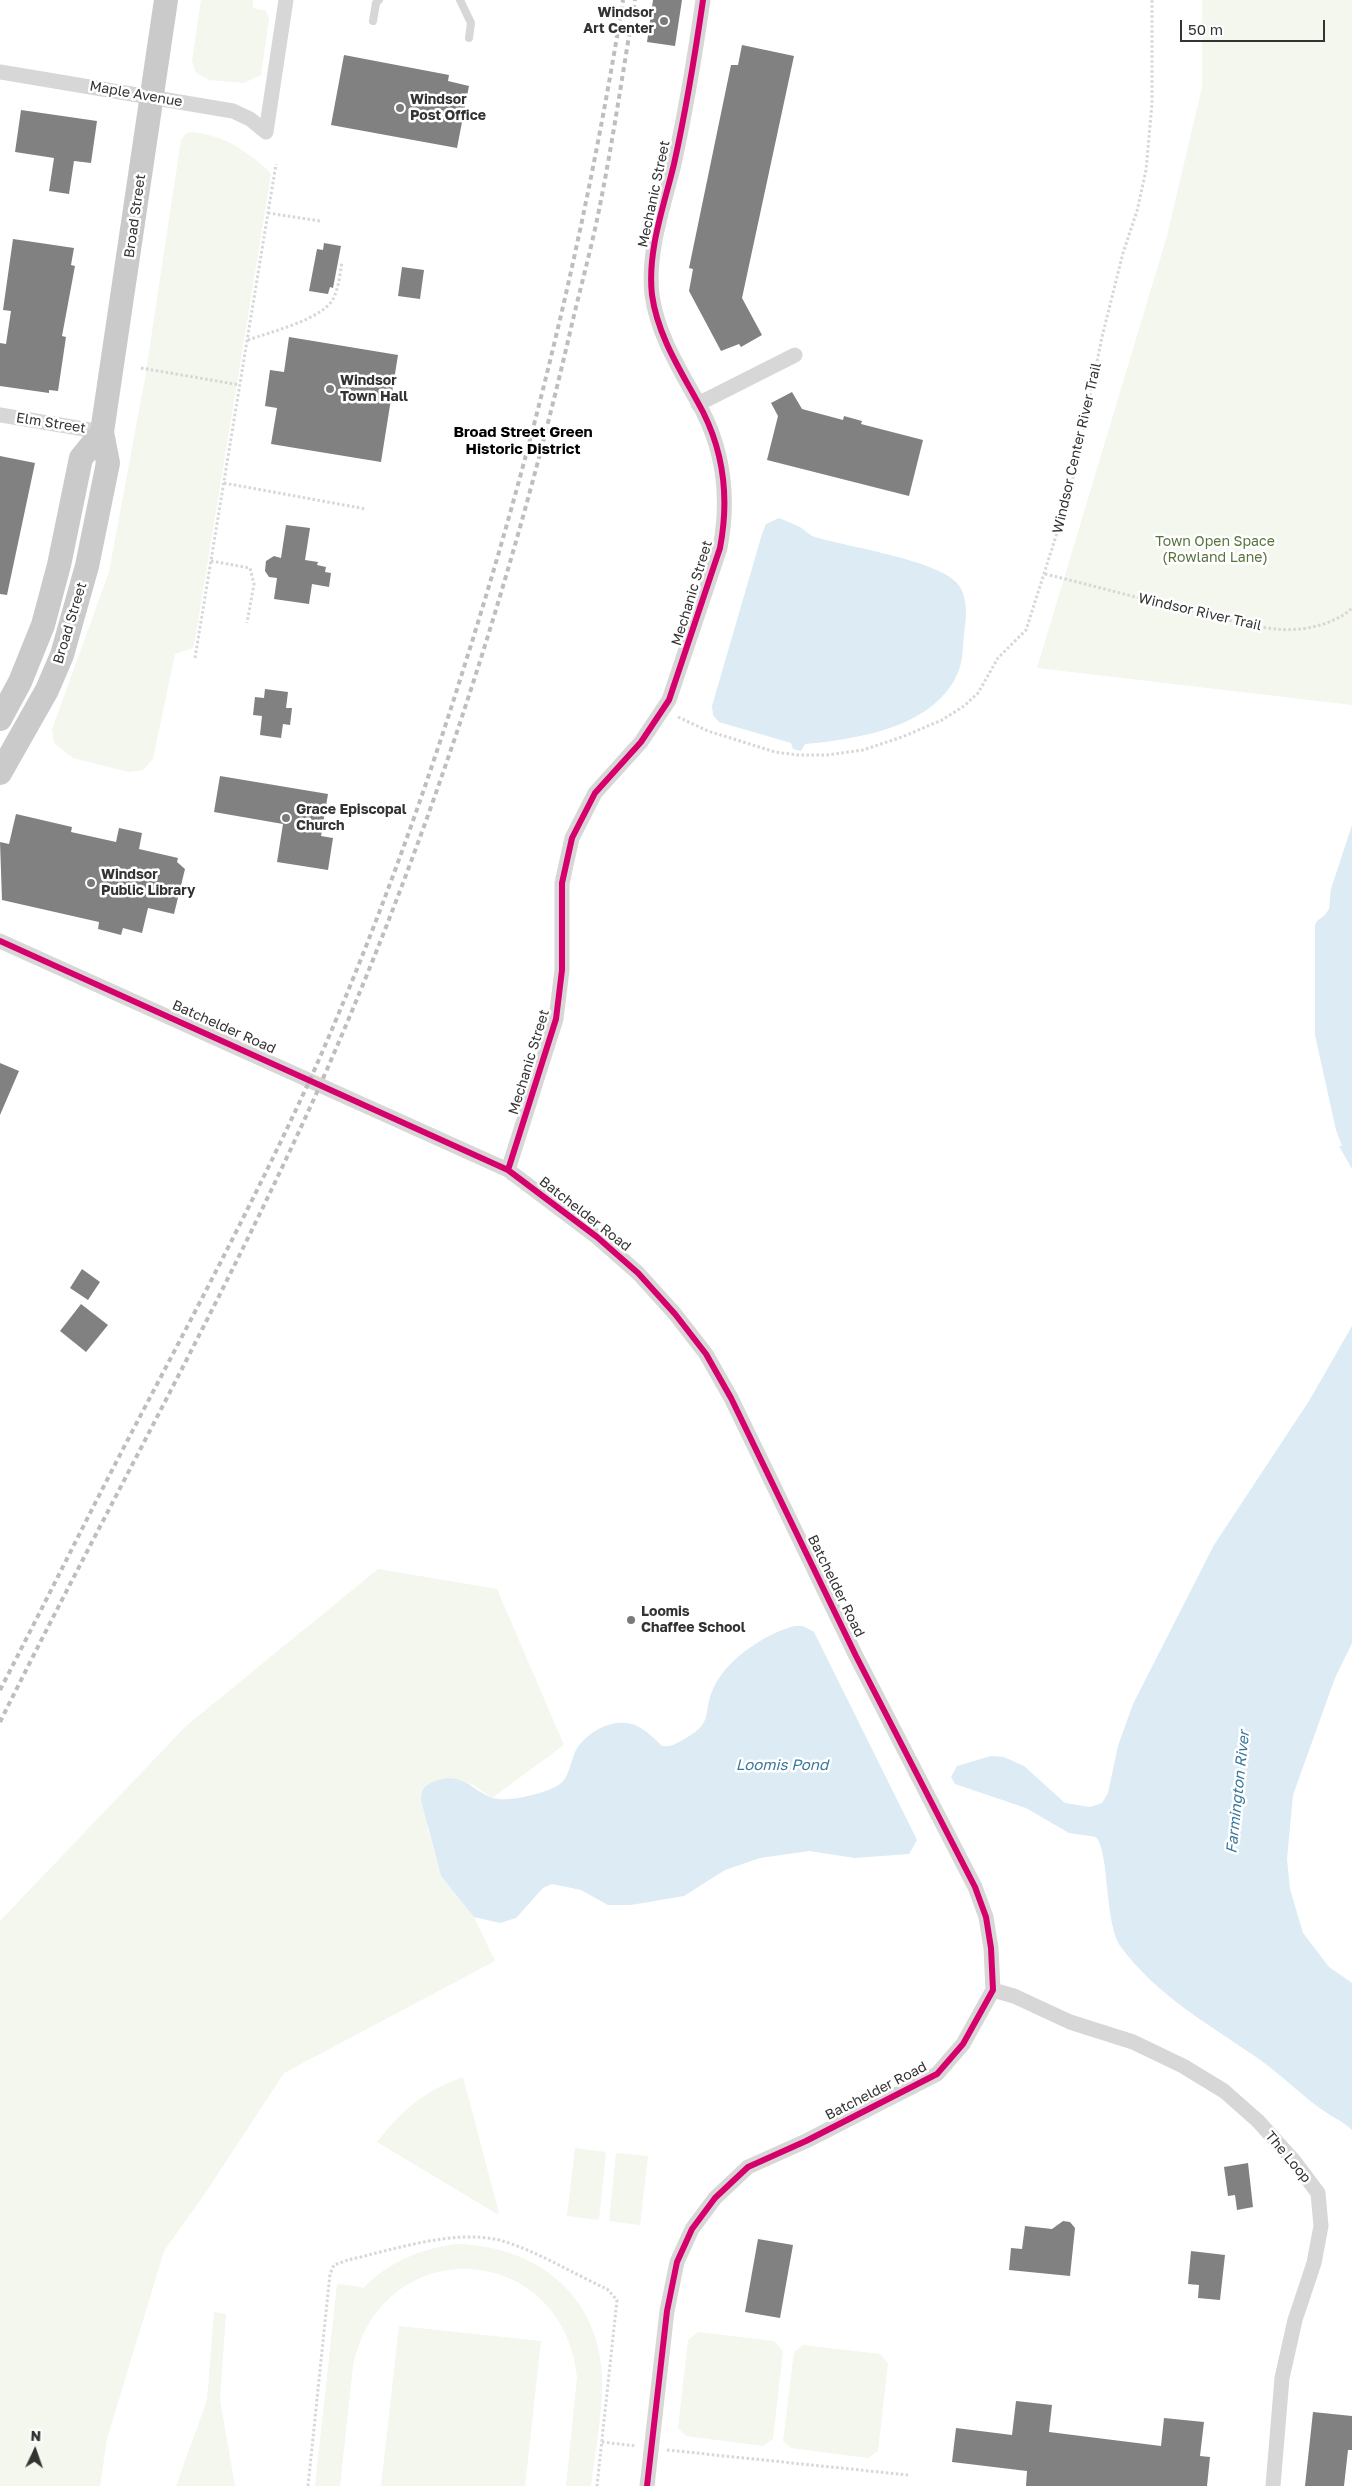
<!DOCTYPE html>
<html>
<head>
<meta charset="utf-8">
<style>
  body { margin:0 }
  #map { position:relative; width:1352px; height:2486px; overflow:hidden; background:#fff; font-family:"Golos Text",sans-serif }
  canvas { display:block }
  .north { position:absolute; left:10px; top:2426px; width:50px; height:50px; -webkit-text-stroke:4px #fff; paint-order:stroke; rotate:3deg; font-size:14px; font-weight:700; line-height:20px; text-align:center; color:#333 }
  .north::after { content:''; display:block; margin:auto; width:18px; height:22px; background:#333; clip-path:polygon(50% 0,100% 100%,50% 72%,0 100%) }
  .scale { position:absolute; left:1180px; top:20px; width:145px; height:22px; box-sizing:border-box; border:2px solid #333; border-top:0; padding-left:6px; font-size:15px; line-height:18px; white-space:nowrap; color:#333; -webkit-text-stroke:4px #fff; paint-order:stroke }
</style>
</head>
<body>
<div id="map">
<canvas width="1352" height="2486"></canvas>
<div class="north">N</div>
<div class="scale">50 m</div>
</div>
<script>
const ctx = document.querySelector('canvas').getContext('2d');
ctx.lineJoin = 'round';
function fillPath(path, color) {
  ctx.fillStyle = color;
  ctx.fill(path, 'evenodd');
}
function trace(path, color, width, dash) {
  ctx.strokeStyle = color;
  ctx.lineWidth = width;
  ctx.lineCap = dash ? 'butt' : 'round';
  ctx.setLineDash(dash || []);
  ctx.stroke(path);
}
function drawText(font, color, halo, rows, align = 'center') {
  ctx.font = font + ' "Golos Text",sans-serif';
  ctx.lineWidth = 5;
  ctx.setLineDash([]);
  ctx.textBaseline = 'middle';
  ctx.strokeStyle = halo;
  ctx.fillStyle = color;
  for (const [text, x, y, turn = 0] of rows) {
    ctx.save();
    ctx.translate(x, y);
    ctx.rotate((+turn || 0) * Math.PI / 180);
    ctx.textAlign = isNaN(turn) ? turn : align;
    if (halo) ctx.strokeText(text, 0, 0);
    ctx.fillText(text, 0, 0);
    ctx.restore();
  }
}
fillPath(new Path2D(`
  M201 0H253V8L266 11 269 19 261 75 244 83 209 80 196 73 192 61Z
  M1202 0H1352V705L1037 668 1167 236 1202 87Z
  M193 132C227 137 242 148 268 170L271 175 195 640 193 648 175 654 153 759 143 770 129 772 73 758 54 743 52 729 109 572 145 378 181 140 186 133Z
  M378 1569 497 1589 564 1745 492 1798 472 1784 427 1826 441 1876 474 1917 495 1961 284 2073 206 2192 164 2251 107 2439 100 2486H0V1921L186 1726Z
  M463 2077 499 2213 497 2214 377 2142C402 2110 424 2091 463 2077Z
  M575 2148 606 2152 599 2220 567 2216Z
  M616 2153 648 2156 640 2225 609 2221Z
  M457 2244C533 2246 596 2291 602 2372 604 2409 595 2449 591 2486H566L577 2377C563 2240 381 2230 353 2366L340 2486H315L337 2284 362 2287V2289C389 2262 419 2249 457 2244Z
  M214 2312 226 2314 220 2400 235 2486H176L207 2400Z
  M399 2326 541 2341 525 2486H381Z
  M698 2332 774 2341 783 2351 773 2439 763 2446 686 2436 678 2428 688 2340Z
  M803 2345 880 2354 888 2363 878 2451 868 2458 791 2448 783 2441 794 2352Z`), '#f3f7ee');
fillPath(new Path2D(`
  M779 518 800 527 812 536C846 547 933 559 956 582 968 594 967 617 964 633 963 644 963 659 959 670 937 727 859 739 805 744L801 751 793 749 791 743 719 722 713 715 712 706 762 534 766 524Z
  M1352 825V1169L1339 1146H1342L1336 1130 1315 1035V925L1317 921 1325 915 1329 909 1331 889Z
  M1352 1326V1643L1335 1678 1293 1795 1287 1859 1290 1889 1303 1933 1329 1967 1352 1983V2130C1345 2123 1338 2120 1330 2115 1305 2099 1283 2076 1259 2059 1210 2025 1157 1996 1121 1947 1104 1923 1110 1853 1096 1837L1069 1833 1026 1808 955 1784 951 1777 957 1766 991 1756 1004 1757 1024 1766 1065 1803 1090 1807 1102 1803 1108 1793 1118 1746 1133 1704 1214 1545 1309 1401Z
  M795 1626H803L814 1632 917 1840 909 1854 855 1858 809 1851 760 1858 725 1870 684 1896 631 1905H608L581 1890 552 1884 543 1888 516 1918 500 1923 474 1917 441 1876 421 1800C421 1791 423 1787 431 1783 459 1770 468 1787 490 1797 499 1801 515 1799 524 1797 536 1794 550 1791 560 1784 569 1778 571 1760 576 1750 587 1732 613 1717 635 1725 646 1730 654 1738 662 1746 673 1747 677 1743 686 1738 715 1722 702 1711 714 1687 727 1659 766 1633 795 1626Z`), '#dcebf4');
fillPath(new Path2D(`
  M653 0H682L675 46 647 42Z
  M742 45 794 56 742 298 762 335 741 347 739 344 721 351 689 291 693 269 689 268 731 65H738Z
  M344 55 449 75 448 81 469 86 457 148 331 125Z
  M21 110 97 121 91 163 74 161 69 194 49 191 54 158 15 152Z
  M13 239 74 248 71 265 75 266 62 336 66 337 58 391 49 390V393L0 386V343L6 344 11 311 3 310Z
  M324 243 341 246 333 288 330 287 328 294 309 291 317 249 323 250Z
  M402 267 424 270 420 299 398 296Z
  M289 337 398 355 381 462 271 444 277 408 265 406 270 370 284 372Z
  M792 392 802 409 843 420 844 416 862 421 861 424 923 440 909 496 767 460 778 416 771 403Z
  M0 456 35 463 7 595 0 594Z
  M286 525 310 528 305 560 318 562 317 565 326 567 325 572 331 573 329 587 312 584 309 604 274 599 277 578 269 577 265 571 266 561 274 556 281 558Z
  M265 689 288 692 286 708H292L290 725 283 724 281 738 260 735 262 716 253 715 255 697 264 698Z
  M220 776 328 794 321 836 333 838 328 870 277 862 283 824 214 812Z
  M16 814 72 827 71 832 116 842 119 828 142 833 139 849 178 858 177 862 185 869 174 914 148 908 142 933 123 928 121 935 98 929 99 922 2 900 0 842 9 844Z
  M0 1063 19 1071 0 1115Z
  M82 1269 100 1282 88 1300 70 1288Z
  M81 1304 108 1325 86 1352 60 1331Z
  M1248 2163 1253 2207 1237 2210 1235 2195 1228 2196 1224 2167Z
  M1063 2221 1070 2222 1075 2228 1070 2276 1009 2270 1011 2248 1022 2249 1025 2226 1052 2229Z
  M758 2239 793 2245 780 2318 745 2312Z
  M1191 2251 1225 2255 1220 2300 1198 2298 1199 2285 1188 2284Z
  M1016 2401 1052 2405 1049 2432 1161 2446 1164 2418 1204 2422 1200 2456 1210 2457 1207 2486H1026L1027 2471 952 2462 956 2428 1012 2435Z
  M1313 2412 1352 2416V2450H1348L1344 2486H1305Z`), '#818181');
trace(new Path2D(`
  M268 213 320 221
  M248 340C270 332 325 319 334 297 339 286 340 274 342 262
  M141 368 240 385
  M224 483 366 509
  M211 561 250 568 254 584 247 623
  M1045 574C1099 587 1152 602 1205 614 1229 620 1253 627 1276 629 1300 632 1335 625 1352 608
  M195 658 276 164
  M678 717 708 731 775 752 798 755H827L863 750 902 737 942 720 964 706 978 693 998 658 1026 630 1070 492 1102 337 1123 253 1137 211 1146 170 1152 104V0
  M602 2442 636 2446
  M667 2450 908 2475
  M308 2486 330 2274 334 2265 348 2260C392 2250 454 2229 499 2240 533 2249 574 2274 607 2289L617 2300 597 2486`), '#d7d7d7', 3, [2.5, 2.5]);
trace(new Path2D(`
  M460 0 471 23 469 38
  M373 21 376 3 379 0`), '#d7d7d7', 8);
trace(new Path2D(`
  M0 72 233 111 250 119 266 132
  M266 132 286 0
  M698 404 795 355
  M0 415 102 432
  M0 941 508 1170 597 1237 638 1273 675 1314 706 1354 731 1398 856 1656 975 1887 986 1917 991 1948 993 1990 963 2044 937 2074 806 2141 748 2167 715 2198 692 2229 677 2262 667 2311 647 2486
  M508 1170 556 1019 562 970V883L572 838 595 793 641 742 669 700 720 548C729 501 725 456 703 412 683 374 658 338 652 295 647 251 664 206 674 164 686 110 695 55 703 0
  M993 1990 1014 1996 1070 2022 1133 2042 1183 2066 1224 2091 1258 2121 1294 2161 1318 2193 1321 2226 1314 2263 1295 2320 1282 2378 1273 2486`), '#d7d7d7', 15);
trace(new Path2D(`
  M0 719 20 682 43 625 59 565 81 458 102 432
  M0 773 47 690 62 655 87 566 108 463 102 432 166 0`), '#cacaca', 24);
trace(new Path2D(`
  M0 1690C42 1609 82 1528 124 1447 189 1323 255 1200 313 1073 372 940 422 802 465 664 534 446 587 225 623 0
  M0 1722C103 1515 217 1312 313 1101 424 853 510 592 571 328 580 289 591 250 599 210 613 141 623 70 635 0`), '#bebebe', 4, [5, 4]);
trace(new Path2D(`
  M0 941 508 1170 597 1237 638 1273 675 1314 706 1354 731 1398 856 1656 975 1887 986 1917 991 1948 993 1990 963 2044 937 2074 806 2141 748 2167 715 2198 692 2229 677 2262 667 2311 647 2486
  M508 1170 556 1019 562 970V883L572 838 595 793 641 742 669 700 720 548C729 501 725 456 703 412 683 374 658 338 652 295 647 251 664 206 674 164 686 110 695 55 703 0`), '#d6006c', 6);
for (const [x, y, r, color] of [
  [664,21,5,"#7a7a7a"],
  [400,108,5,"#7a7a7a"],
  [330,389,5,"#7a7a7a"],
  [286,818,5,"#7a7a7a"],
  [91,883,5,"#7a7a7a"],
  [631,1620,5,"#7a7a7a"]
]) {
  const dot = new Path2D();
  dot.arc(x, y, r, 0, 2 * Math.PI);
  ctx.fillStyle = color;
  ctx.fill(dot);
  trace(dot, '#fff', 2);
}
drawText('bold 14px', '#333', '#fff', [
  ["Windsor",654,13,"right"],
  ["Art Center",654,29,"right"],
  ["Windsor",410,100],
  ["Post Office",410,116],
  ["Windsor",340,381],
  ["Town Hall",340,397],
  ["Grace Episcopal",296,810],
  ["Church",296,826],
  ["Windsor",101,875],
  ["Public Library",101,891],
  ["Loomis",641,1612],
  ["Chaffee School",641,1628]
], 'left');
drawText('14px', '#333', '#fff', [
  ["Maple Avenue",136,94,10],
  ["Mechanic Street",654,194,-78],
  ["Broad Street",135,216,-82],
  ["Elm Street",51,423,9],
  ["Windsor Center River Trail",1077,448,-77],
  ["Mechanic Street",692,593,-73],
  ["Windsor River Trail",1200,612,13],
  ["Broad Street",70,623,-73],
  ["Batchelder Road",224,1027,24],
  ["Mechanic Street",529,1062,-73],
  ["Batchelder Road",585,1214,38],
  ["Batchelder Road",836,1586,64],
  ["Batchelder Road",876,2091,-27],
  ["The Loop",1288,2157,50]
]);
drawText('14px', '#57733c', '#fff', [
  ["Town Open Space",1215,542],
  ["(Rowland Lane)",1215,558]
]);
drawText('bold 15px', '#000', '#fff', [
  ["Broad Street Green",523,432],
  ["Historic District",523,449]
]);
drawText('italic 15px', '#3a789c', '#fff', [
  ["Loomis Pond",782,1765],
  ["Farmington River",1238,1792,-84]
]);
</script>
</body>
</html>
